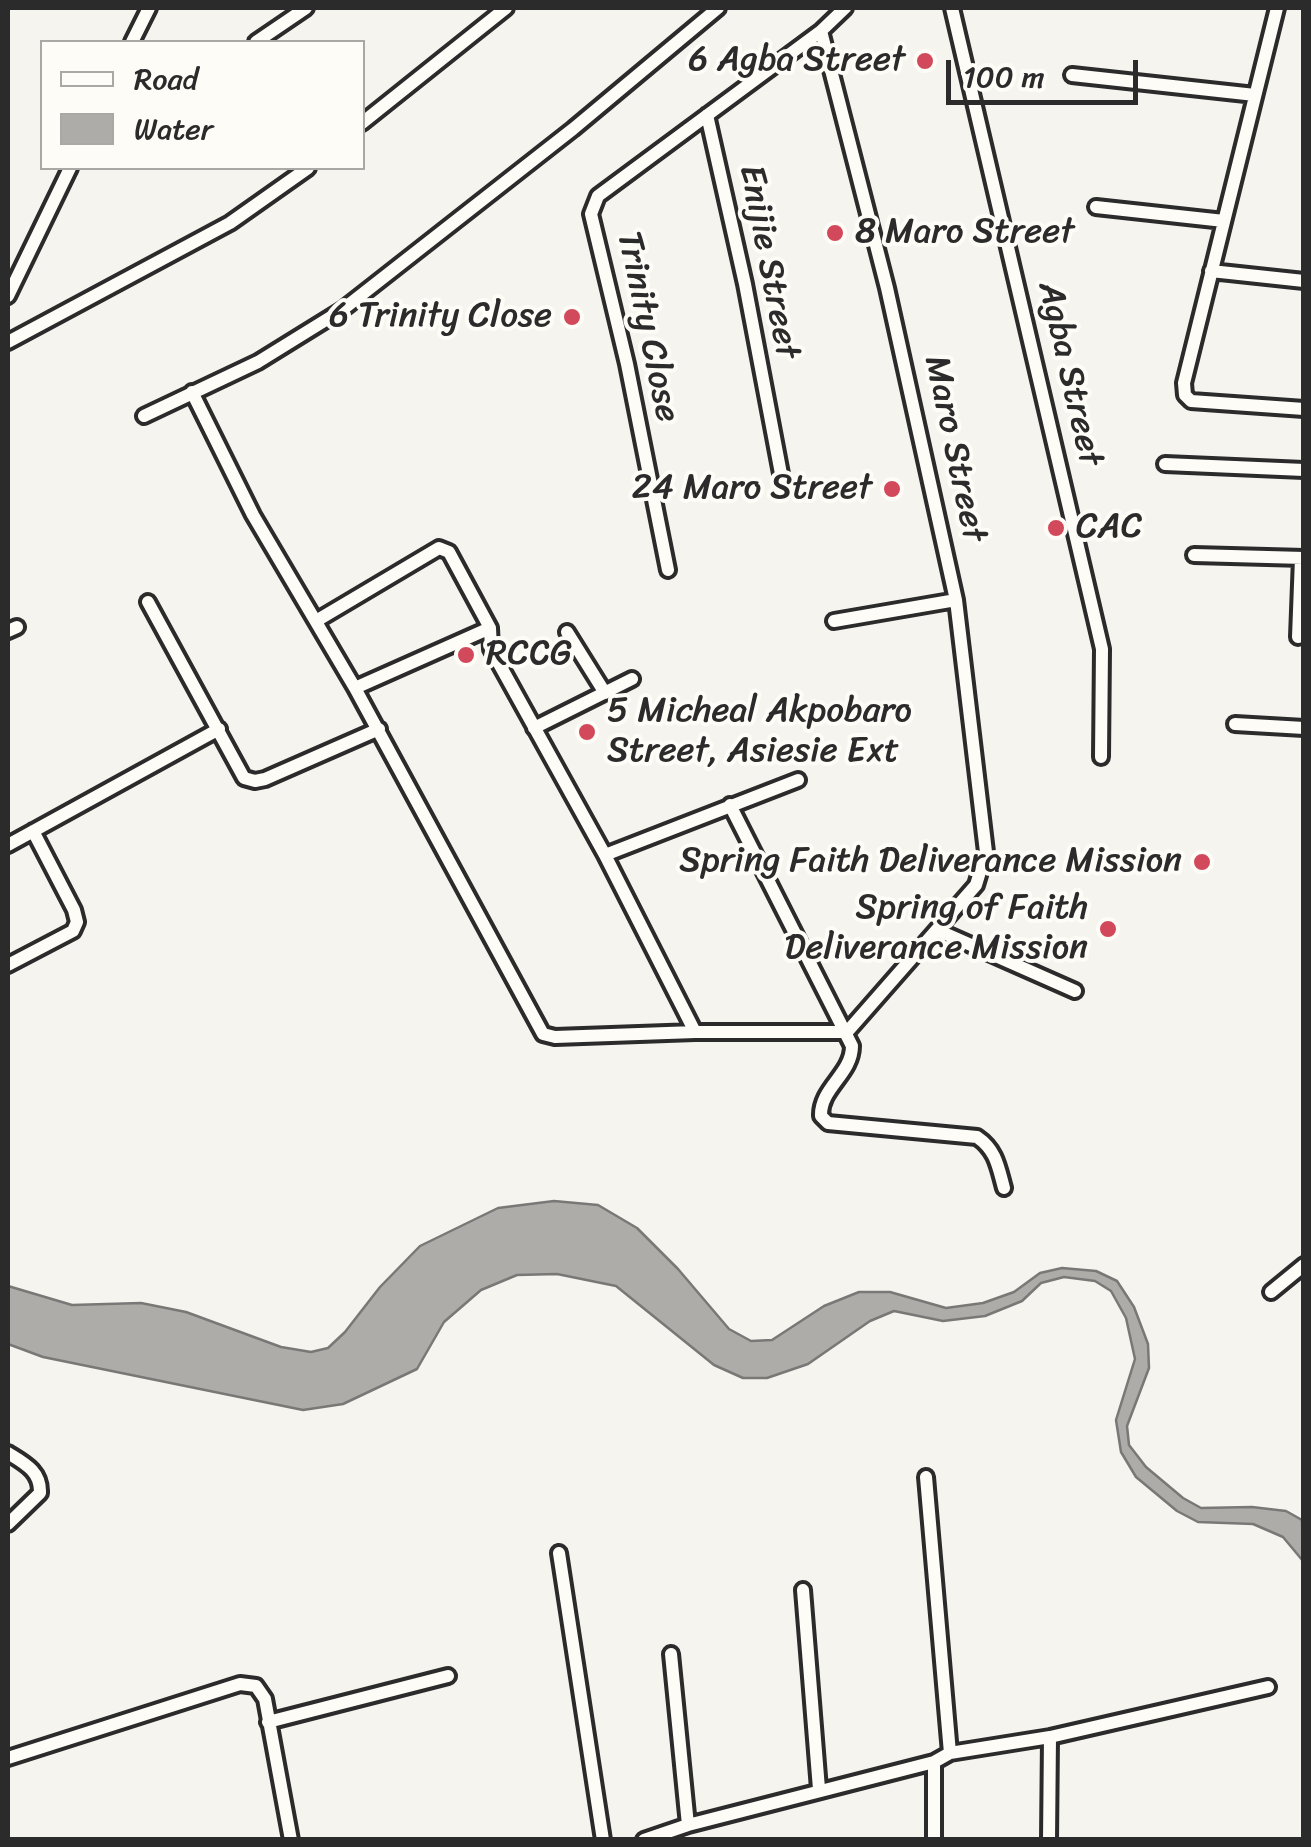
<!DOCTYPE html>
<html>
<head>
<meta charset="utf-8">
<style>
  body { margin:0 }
  #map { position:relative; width:1311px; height:1847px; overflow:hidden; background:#f5f4ef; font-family:Sriracha,sans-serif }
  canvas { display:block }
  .frame { position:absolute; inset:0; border:10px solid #2b2b2b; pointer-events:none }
  .legend { position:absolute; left:40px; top:40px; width:325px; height:130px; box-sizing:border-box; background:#fdfcf7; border:2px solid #a9a8a5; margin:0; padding:12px 18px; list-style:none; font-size:30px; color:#2b2b2b }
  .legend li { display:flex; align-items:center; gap:20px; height:50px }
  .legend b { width:50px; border:2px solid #a9a8a5 }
  .scale { position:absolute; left:946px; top:60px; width:192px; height:45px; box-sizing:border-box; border:5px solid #2b2b2b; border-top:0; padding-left:12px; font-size:30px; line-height:35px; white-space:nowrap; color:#2b2b2b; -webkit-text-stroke:8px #fdfcf7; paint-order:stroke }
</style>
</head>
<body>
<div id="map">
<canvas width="1311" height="1847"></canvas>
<div class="frame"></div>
<ul class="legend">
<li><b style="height:12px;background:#fdfcf7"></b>Road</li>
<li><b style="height:28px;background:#adaca9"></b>Water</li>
</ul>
<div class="scale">100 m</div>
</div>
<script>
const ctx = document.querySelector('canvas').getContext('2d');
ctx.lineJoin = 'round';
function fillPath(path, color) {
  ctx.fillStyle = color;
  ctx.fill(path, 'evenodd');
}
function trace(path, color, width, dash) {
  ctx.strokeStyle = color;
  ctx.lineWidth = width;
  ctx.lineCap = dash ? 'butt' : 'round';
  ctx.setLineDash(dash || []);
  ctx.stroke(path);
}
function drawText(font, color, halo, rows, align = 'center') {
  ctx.font = font + ' Sriracha,sans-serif';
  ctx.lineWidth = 8;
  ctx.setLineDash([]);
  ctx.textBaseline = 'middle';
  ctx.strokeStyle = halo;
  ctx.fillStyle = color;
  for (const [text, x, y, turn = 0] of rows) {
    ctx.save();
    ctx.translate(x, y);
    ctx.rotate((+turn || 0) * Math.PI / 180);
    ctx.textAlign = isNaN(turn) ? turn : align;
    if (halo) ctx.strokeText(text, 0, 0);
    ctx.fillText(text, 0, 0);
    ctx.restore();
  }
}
const water = new Path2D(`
  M554 1201 598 1205 637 1228 678 1269 729 1329 751 1341 772 1340 824 1306 859 1292H890L946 1308 983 1303 1014 1292 1040 1273 1062 1268 1096 1271 1117 1281 1134 1307 1148 1344 1149 1368 1127 1426 1129 1445 1146 1467 1183 1498 1201 1508 1252 1507 1286 1511 1302 1520 1303 1561 1283 1537 1253 1524 1198 1522 1177 1511 1136 1477 1121 1452 1116 1420 1135 1359 1126 1318 1111 1291 1095 1281 1064 1277 1041 1283 1022 1301 985 1316 943 1321 894 1311 870 1321 808 1364 767 1378H743L714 1365 616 1286 557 1274 517 1275 481 1290 444 1322 417 1369 343 1404 303 1410 43 1357 8 1344V1286L72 1305 141 1303 186 1312 281 1347 311 1352 328 1348 345 1332 380 1287 420 1246 498 1208Z`);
fillPath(water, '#adaca9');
trace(water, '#797877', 2.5);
const minor = new Path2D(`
  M952 8 1102 649 1101 757
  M1277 8 1184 383 1185 395 1191 401 1304 409
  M132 42 149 8
  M256 42 306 8
  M1072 75 1255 95
  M707 115 745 284 782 479
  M362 123 506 8
  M1096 207 1224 221
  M1211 271 1304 281
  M8 296 70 168
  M8 342 230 223 308 168
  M192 392 253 515 355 688 543 1034 555 1037 695 1032H847L976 885 986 852 956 600 887 288 821 31
  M144 416 258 362 342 310 573 129 718 8
  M1165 464 1304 470
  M1194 555 1304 558
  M668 570 627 364 591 214 598 196 821 31 845 8
  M148 602 244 778 255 781 265 779 379 729
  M316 621 439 548 449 552 490 628 491 649 605 855 798 780
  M834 621 956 600
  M8 631 17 627
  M567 632 605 693
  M1298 637 1301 558
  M355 688 490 628
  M1235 724 1304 728
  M534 728 632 679
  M730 805 852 1046C852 1074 820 1088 821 1116L828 1123 977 1137C996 1150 998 1166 1004 1188
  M8 845 219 729
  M605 855 695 1032
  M937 930 1075 991
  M8 965 73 931 77 922 74 910 33 831
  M1271 1292 1304 1265
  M8 1453C24 1463 41 1471 40 1493L8 1524
  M926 1477 950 1753
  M559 1553 603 1840
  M803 1590 819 1789
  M671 1654 688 1825
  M268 1722 448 1676
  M8 1758 240 1684 256 1686 265 1699 291 1840
  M644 1840 688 1825 934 1762 950 1753 1050 1737 1268 1687
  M934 1840V1762
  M1049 1840 1050 1737`);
trace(minor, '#2b2b2b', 20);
trace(minor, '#fdfcf7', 12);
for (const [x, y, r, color] of [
  [925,61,10,"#d1495b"],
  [835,233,10,"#d1495b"],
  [572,317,10,"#d1495b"],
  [892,489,10,"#d1495b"],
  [1056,528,10,"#d1495b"],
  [466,655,10,"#d1495b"],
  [587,732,10,"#d1495b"],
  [1202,862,10,"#d1495b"],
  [1108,929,10,"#d1495b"]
]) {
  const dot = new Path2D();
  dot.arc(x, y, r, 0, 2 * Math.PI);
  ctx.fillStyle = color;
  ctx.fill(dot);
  trace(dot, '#fdfcf7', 4);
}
drawText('35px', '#2b2b2b', '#fdfcf7', [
  ["6 Agba Street",905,61],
  ["8 Maro Street",855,233,"left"],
  ["6 Trinity Close",552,317],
  ["24 Maro Street",872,489],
  ["CAC",1076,528,"left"],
  ["RCCG",486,655,"left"],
  ["5 Micheal Akpobaro",607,712,"left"],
  ["Street, Asiesie Ext",607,752,"left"],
  ["Spring Faith Deliverance Mission",1182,862],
  ["Spring of Faith",1088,909],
  ["Deliverance Mission",1088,949]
], 'right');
drawText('35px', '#2b2b2b', '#fdfcf7', [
  ["Enijie Street",768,262,79],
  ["Trinity Close",647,327,78],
  ["Agba Street",1069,374,77],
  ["Maro Street",954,449,78]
]);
</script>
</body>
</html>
